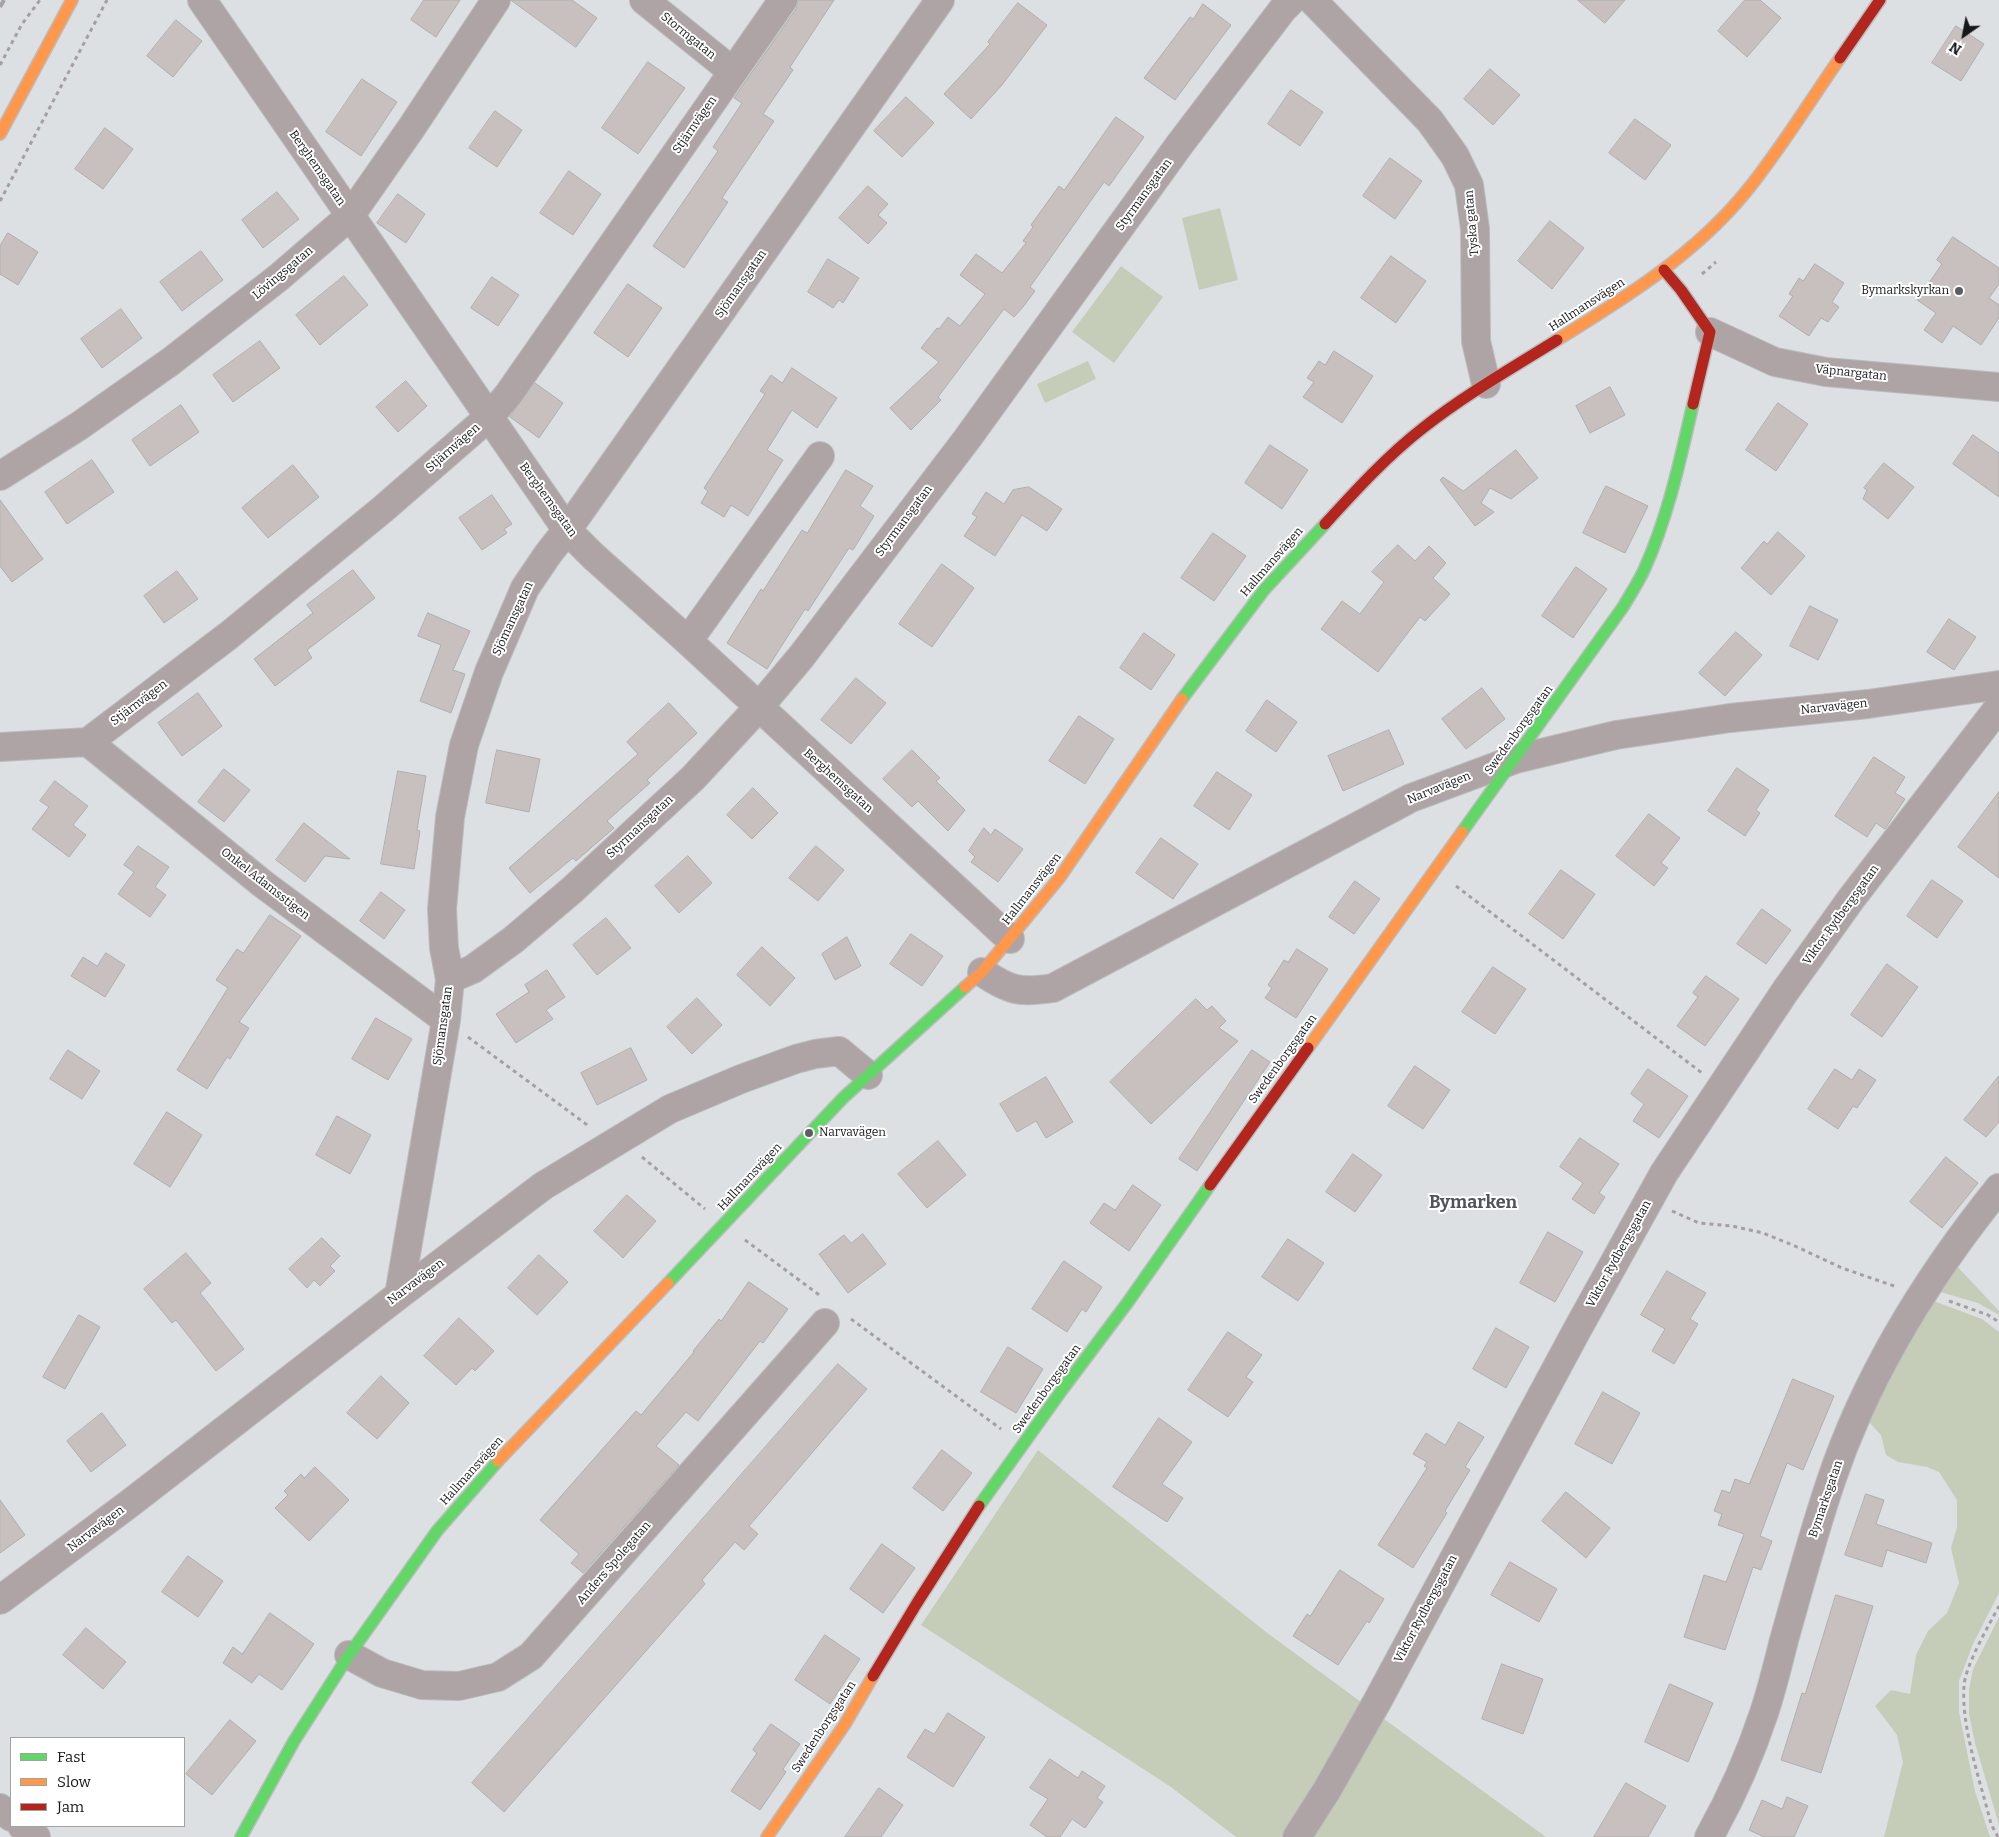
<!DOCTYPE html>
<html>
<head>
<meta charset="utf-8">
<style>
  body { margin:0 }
  #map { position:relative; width:1999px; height:1837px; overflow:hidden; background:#dde0e3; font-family:Bitter,serif }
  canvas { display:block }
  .legend { position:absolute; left:10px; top:1737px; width:175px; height:90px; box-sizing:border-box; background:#fff; border:1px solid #a1a2a3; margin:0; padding:6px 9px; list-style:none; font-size:15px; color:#151719 }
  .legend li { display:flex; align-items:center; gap:10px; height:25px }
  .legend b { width:25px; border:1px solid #a1a2a3 }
  .north { position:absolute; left:1939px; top:10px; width:50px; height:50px; -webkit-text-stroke:4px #fff; paint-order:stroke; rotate:213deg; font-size:14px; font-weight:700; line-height:20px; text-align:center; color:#151719 }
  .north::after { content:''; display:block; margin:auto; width:18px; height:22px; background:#151719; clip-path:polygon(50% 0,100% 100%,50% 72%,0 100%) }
</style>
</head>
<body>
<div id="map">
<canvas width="1999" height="1837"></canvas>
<ul class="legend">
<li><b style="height:6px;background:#63d668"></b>Fast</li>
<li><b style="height:6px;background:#ff974d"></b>Slow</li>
<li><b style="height:6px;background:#b3261e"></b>Jam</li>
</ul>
<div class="north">N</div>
</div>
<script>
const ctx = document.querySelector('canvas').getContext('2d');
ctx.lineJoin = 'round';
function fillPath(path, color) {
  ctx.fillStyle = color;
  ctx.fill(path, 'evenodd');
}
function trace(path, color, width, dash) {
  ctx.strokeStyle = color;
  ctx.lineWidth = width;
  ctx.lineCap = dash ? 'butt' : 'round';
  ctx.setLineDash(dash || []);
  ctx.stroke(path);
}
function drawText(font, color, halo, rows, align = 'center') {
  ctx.font = font + ' Bitter,serif';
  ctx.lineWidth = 4;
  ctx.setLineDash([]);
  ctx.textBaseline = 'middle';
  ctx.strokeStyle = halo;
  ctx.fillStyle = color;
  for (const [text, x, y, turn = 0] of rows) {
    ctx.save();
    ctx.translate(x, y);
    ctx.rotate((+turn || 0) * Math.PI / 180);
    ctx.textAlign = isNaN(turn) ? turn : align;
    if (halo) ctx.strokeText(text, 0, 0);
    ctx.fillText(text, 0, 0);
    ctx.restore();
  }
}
fillPath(new Path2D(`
  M1220 208 1238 280 1199 290 1182 218Z
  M1121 266 1163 297 1114 363 1072 332Z
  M1088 361 1096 379 1045 403 1037 384Z
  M1955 1264 1999 1311V1315L1978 1303 1937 1291Z
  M1931 1300 1982 1319 1999 1332V1593L1973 1644 1959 1681V1712L1975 1791 1990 1837H1884L1903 1762 1897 1735 1875 1706 1891 1690 1910 1694 1916 1655 1928 1631 1947 1613 1959 1583 1951 1548 1957 1527V1500L1939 1472 1927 1467 1898 1462 1886 1455 1881 1435 1867 1420Z
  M1038 1450 1266 1632 1361 1702 1299 1812 1281 1837H1236L1171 1787 921 1625Z
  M1999 1617V1825L1975 1743 1969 1714V1690L1973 1669Z
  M1380 1716 1546 1837H1309Z`), '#c5cdb9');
const building = new Path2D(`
  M424 0H460L436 37 411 20Z
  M511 0H572L597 18 576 47Z
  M798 0H834L790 67 793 70 763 114 774 121 722 198 728 202 684 268 653 246 718 151 713 147 742 103 734 98 796 9Z
  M1578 0H1625L1605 23Z
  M1745 0H1760L1781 18 1747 57 1718 31Z
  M1018 3 1047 25 1002 85 971 119 944 94 990 44 988 42Z
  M1203 4 1231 25 1175 100 1144 78 1190 17 1193 19Z
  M176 20 202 41 173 77 147 56Z
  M1956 26 1984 44 1961 81 1932 63Z
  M648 62 685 88 638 154 602 128Z
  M1490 69 1520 95 1493 125 1464 99Z
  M362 79 397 102 361 156 326 132Z
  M1291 90 1323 112 1300 146 1268 124Z
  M906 97 934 123 902 157 874 131Z
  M495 111 522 130 497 167 469 148Z
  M1116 117 1144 137 1109 186 1104 182 1030 287 1035 291 1023 307 1014 317 1004 309 938 397 941 400 911 430 890 408 939 362 921 348 937 328 939 329 948 317 960 326 985 294 960 275 976 254 1002 273 1026 243 1023 241 1033 227 1031 225 1059 186 1064 190Z
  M1635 119 1671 145 1645 180 1609 153Z
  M105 128 133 149 103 189 75 169Z
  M1390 158 1422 181 1395 219 1363 196Z
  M569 171 601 194 573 235 540 213Z
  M868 186 888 204 878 215 887 223 868 244 839 218Z
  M277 192 299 219 263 248 242 220Z
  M398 194 425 214 406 243 377 223Z
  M1550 221 1584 248 1552 289 1518 261Z
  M8 233 38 252 18 285 0 274V246Z
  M1953 237 1999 268V284L1989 298 1999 305V318L1981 345 1953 326 1942 343 1924 330 1936 313 1917 300 1942 264 1937 260Z
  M201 251 223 280 182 311 160 282Z
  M1391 256 1426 281 1396 323 1361 298Z
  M828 259 859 278 843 303 839 300 833 308 808 292Z
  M1815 264 1844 283 1832 302 1839 307 1828 322 1821 318 1809 336 1779 316 1793 296 1789 294 1799 278 1803 281Z
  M344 276 368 305 320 345 296 315Z
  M492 277 519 295 498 326 471 308Z
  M628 284 662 308 628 357 594 333Z
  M121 309 142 338 102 368 81 339Z
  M260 341 280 368 233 402 213 375Z
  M1334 351 1373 376 1342 423 1303 397 1314 382 1307 378 1319 361 1325 365Z
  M792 368 837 398 817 428 792 410 767 450 783 460 748 516 731 505 724 517 701 503 708 491 704 488 765 394 760 391 771 375 782 383Z
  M406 381 427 406 398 432 376 407Z
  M535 383 563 403 539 438 510 417Z
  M1610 387 1625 415 1590 433 1576 406Z
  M1778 403 1808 424 1776 471 1746 450Z
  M181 405 199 432 150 466 132 440Z
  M1973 435 1999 453V497L1953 464Z
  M1270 445 1308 470 1282 509 1245 483Z
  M1516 450 1538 478 1511 499 1490 488 1481 503 1494 512 1475 526 1440 480 1443 477 1463 491Z
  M92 460 114 492 67 524 45 492Z
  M1884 463 1914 487 1888 519 1863 499 1867 490 1864 488Z
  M293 465 319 497 268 538 242 508Z
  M846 470 873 486 860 506 874 516 853 550 849 548 808 611 805 609 767 669 727 643 761 589 763 591 802 530 807 533Z
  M1606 486 1648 506 1625 553 1583 533Z
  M1029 487 1062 509 1047 531 1022 515 995 556 964 536 977 517 972 514 986 492 1004 504 1013 490Z
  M492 495 512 524 504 529 507 533 482 550 459 518Z
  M0 500 43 559 12 582 0 566Z
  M1778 532 1805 556 1771 595 1741 568 1764 541 1767 544Z
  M1213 533 1246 556 1214 601 1181 578Z
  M1398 545 1415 561 1429 546 1446 563 1433 578 1450 594 1425 621 1420 617 1378 672 1321 629 1342 601 1360 614 1384 582 1372 572Z
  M942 564 974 588 932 647 899 624Z
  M1576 567 1607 589 1573 638 1542 616Z
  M353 570 375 598 307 650 312 658 275 686 254 659 313 613 307 605Z
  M177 571 198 599 164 623 144 596Z
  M1810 606 1838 620 1818 660 1790 646Z
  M428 613 470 631 453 670 465 674 451 713 420 701 441 645 418 636Z
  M1949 619 1976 637 1954 670 1927 652Z
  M1736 632 1762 655 1725 696 1699 673Z
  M1144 633 1175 655 1151 690 1120 668Z
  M856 678 886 703 851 744 821 720Z
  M1482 688 1505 719 1466 749 1442 719Z
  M198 693 222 726 182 756 158 723Z
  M1267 700 1297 722 1276 752 1246 731Z
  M669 703 697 733 647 780 650 783 607 821 614 828 576 861 573 858 530 893 509 868 638 754 627 742Z
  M1079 716 1114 739 1085 784 1049 761Z
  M1389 730 1404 764 1343 791 1328 756Z
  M497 750 540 759 529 812 486 803Z
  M912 750 940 778 936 781 965 810 948 831 918 801 912 807 883 779Z
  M1874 757 1905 777 1895 793 1905 799 1885 829 1876 823 1867 837 1835 816Z
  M1737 768 1769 790 1756 810 1760 813 1745 836 1708 811Z
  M224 769 250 790 224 822 198 802Z
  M398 771 426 776 417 830 420 831 414 869 381 864Z
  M1217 772 1252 795 1229 830 1194 806Z
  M55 781 88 806 73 825 86 835 69 857 32 829 49 807 40 801Z
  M753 788 778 813 752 839 727 815Z
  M1999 792V878L1958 847Z
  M1649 814 1680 838 1661 863 1668 868 1654 886 1616 856Z
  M304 823 350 859 325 856 305 882 276 860Z
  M984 828 991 835 995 829 1023 849 998 882 971 862 975 857 969 851Z
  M1161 838 1198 864 1173 899 1136 873Z
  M138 846 169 867 155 887 166 895 150 917 118 894 134 872 124 865Z
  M816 846 844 870 818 901 789 878Z
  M688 856 712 883 679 913 655 886Z
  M1561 870 1595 894 1563 939 1529 914Z
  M1932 880 1963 901 1937 938 1907 916Z
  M1355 881 1380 899 1354 934 1329 917Z
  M381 892 405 910 384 939 360 921Z
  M1762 909 1791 930 1766 964 1737 944Z
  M270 915 301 936 239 1022 249 1028 230 1059 227 1057 207 1089 177 1070 228 988 216 980 237 949 243 953Z
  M606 918 631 948 597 975 573 945Z
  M911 934 943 956 922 986 890 964Z
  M847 937 861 966 835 980 822 954Z
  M762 947 795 978 770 1006 737 975Z
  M1297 949 1328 969 1296 1018 1265 998 1272 988 1268 985 1284 960 1288 962Z
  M106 953 125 965 105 997 71 976 83 957 97 966Z
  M1887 964 1918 987 1882 1037 1851 1015Z
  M1493 967 1526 989 1495 1034 1462 1012Z
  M547 970 565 997 546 1010 553 1019 516 1043 496 1014 529 992 525 985Z
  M1706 976 1739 999 1705 1046 1677 1026 1698 997 1693 993Z
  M697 998 722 1025 692 1054 667 1027Z
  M1196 999 1207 1010 1212 1006 1226 1021 1219 1028 1238 1041 1151 1124 1110 1082Z
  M376 1018 412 1039 388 1080 352 1059Z
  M631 1048 647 1080 597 1105 581 1073Z
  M68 1050 100 1071 82 1099 50 1079Z
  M1252 1050 1270 1062 1197 1171 1179 1159Z
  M1415 1066 1450 1090 1423 1129 1388 1106Z
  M1648 1069 1688 1096 1659 1138 1633 1121 1644 1104 1631 1094Z
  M1835 1069 1852 1080 1859 1069 1876 1080 1857 1108 1853 1106 1838 1129 1808 1109Z
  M1999 1076V1122L1986 1137 1964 1120Z
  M1046 1077 1073 1122 1046 1138 1036 1121 1017 1132 1000 1104Z
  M167 1112 202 1135 170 1187 134 1164Z
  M337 1116 371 1135 350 1174 316 1155Z
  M1580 1138 1619 1164 1599 1193 1605 1197 1594 1214 1572 1199 1583 1183 1560 1167Z
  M938 1141 966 1175 927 1208 898 1174Z
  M1353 1154 1382 1175 1355 1212 1326 1192Z
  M1946 1157 1978 1183 1942 1228 1910 1202Z
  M1133 1185 1161 1205 1129 1251 1090 1223 1104 1203 1115 1210Z
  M627 1195 656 1221 623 1258 594 1231Z
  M1548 1232 1583 1252 1555 1302 1520 1283Z
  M863 1234 886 1264 848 1293 819 1254 844 1235 851 1243Z
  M322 1238 340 1256 330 1266 335 1271 320 1286 314 1280 307 1288 289 1269Z
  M1288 1239 1324 1263 1298 1301 1262 1277Z
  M186 1253 211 1283 200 1293 244 1349 216 1371 176 1320 172 1323 144 1289Z
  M539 1255 568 1282 537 1315 508 1288Z
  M1064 1261 1102 1287 1086 1312 1082 1309 1067 1332 1032 1309Z
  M1667 1271 1706 1293 1690 1319 1698 1324 1674 1364 1652 1351 1665 1329 1641 1315Z
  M749 1282 788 1309 763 1343 760 1341 698 1421 686 1412 656 1446 679 1465 583 1573 571 1563 579 1554 540 1520 636 1411 641 1415 694 1352 693 1351 719 1319 721 1321Z
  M79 1315 100 1327 65 1389 43 1377Z
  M459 1318 494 1351 475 1371 472 1368 456 1385 424 1356Z
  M1496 1328 1529 1347 1506 1388 1473 1369Z
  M1228 1332 1262 1355 1246 1377 1253 1382 1228 1417 1188 1390Z
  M1008 1347 1043 1369 1016 1413 981 1392Z
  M838 1364 867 1389 749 1526 758 1534 744 1550 735 1542 702 1580 705 1584 504 1812 472 1783Z
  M381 1376 409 1403 377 1439 347 1413Z
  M1793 1379 1834 1396 1803 1470 1787 1463 1760 1536 1772 1541 1761 1570 1753 1567 1725 1650 1684 1637 1704 1575 1726 1582 1744 1534 1718 1525 1722 1514 1714 1511 1722 1490 1730 1493 1735 1479 1749 1484Z
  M1603 1392 1640 1413 1612 1464 1575 1444Z
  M102 1413 126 1445 91 1472 67 1441Z
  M1159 1418 1192 1442 1162 1484 1183 1498 1167 1522 1113 1487Z
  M1459 1422 1484 1437 1465 1467 1470 1470 1445 1511 1447 1513 1413 1568 1378 1545 1427 1468 1424 1466 1427 1462 1413 1454 1426 1433 1445 1445Z
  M942 1450 972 1473 943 1511 913 1488Z
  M315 1467 349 1500 309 1541 275 1508 288 1495 284 1491 301 1474 304 1478Z
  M1566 1492 1610 1528 1586 1558 1542 1521Z
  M1866 1494 1884 1500 1876 1524 1932 1543 1926 1563 1887 1550 1882 1567 1845 1555Z
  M0 1500 25 1535 0 1553Z
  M882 1544 915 1568 883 1613 850 1589Z
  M188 1556 223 1581 198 1617 162 1592Z
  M1510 1562 1557 1589 1539 1622 1491 1595Z
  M1340 1570 1384 1599 1369 1623 1367 1621 1338 1665 1293 1636 1307 1614 1310 1616Z
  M1836 1595 1873 1606 1821 1773 1781 1760 1802 1693 1805 1694Z
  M270 1613 314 1644 282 1690 259 1674 252 1683 223 1663 233 1647 242 1654Z
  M86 1628 126 1662 103 1689 63 1655Z
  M825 1635 860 1659 830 1704 795 1680Z
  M1502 1664 1543 1679 1523 1734 1482 1719Z
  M1670 1684 1713 1703 1688 1762 1645 1742Z
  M948 1713 985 1737 953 1787 907 1757 925 1729 934 1734Z
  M230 1720 256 1741 212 1795 186 1774Z
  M771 1724 800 1744 783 1769 786 1772 760 1810 731 1791 757 1753 753 1750Z
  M1050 1759 1078 1778 1082 1771 1105 1786 1097 1798 1103 1802 1085 1828 1072 1819 1060 1837H1047L1030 1825 1048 1799 1030 1788Z
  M1626 1783 1666 1806 1648 1837H1594Z
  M879 1788 903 1805 881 1837H845Z
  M1787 1797 1808 1806 1794 1837H1764L1749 1830 1762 1800 1782 1809Z`);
fillPath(building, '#c7c0bf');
trace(building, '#aeaeaf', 1);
const street = new Path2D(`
  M202 0 567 530 593 556 688 641 1010 939
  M644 0 732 71
  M1312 0 1430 121 1455 156 1469 185 1475 229 1476 341 1486 384
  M1710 332 1775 362 1826 372 1999 387
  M0 476 79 426 170 362 278 278 350 216 412 127 496 0
  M688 641 820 456
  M88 742 263 884 446 1020
  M0 747 88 742 228 636 383 509 490 416 508 395 783 0
  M982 972C1010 991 1020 993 1053 988L1411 798 1516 759 1616 735 1730 718 1868 704 1999 685
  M450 979 473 969 513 940 572 890 693 778 758 708 801 657 967 439 1180 144 1283 9 1292 0
  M399 1295 446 1020 450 979 444 948 442 909 450 817 464 745 489 672 525 588 548 554 567 530 940 0
  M0 1600 129 1504 399 1295 543 1186 670 1109 741 1079 796 1059 815 1054 839 1051 868 1075
  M349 1655 382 1673 422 1685 459 1686 498 1677 531 1656 825 1323
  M0 1808 11 1817
  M22 1826 36 1837
  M1297 1837 1327 1790 1378 1700 1577 1330 1664 1173 1786 990 1851 899 1999 707
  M1709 1837C1731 1798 1750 1755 1764 1713 1772 1689 1778 1664 1784 1640 1799 1587 1813 1534 1831 1481 1867 1374 1928 1276 1999 1188`);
const fast = new Path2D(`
  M1182 699 1264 590 1325 524
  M1462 832 1623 607C1630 595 1638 583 1644 570 1668 517 1680 461 1693 404
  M668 1283 843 1098 965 987
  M979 1506 1062 1390 1128 1302 1210 1185
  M241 1837 294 1741 349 1655 437 1531 498 1461`);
const slow = new Path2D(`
  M0 134 72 0
  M1557 340C1625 298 1694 255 1745 193 1779 152 1809 102 1840 58
  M965 987 982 972 1060 877 1182 699
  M1308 1048 1462 832
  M498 1461 668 1283
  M767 1837 845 1724 873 1676`);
const jam = new Path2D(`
  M1840 58 1880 0
  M1664 270 1681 290 1710 332 1693 404
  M1325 524C1356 490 1387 456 1423 428 1465 395 1512 368 1557 340
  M1210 1185 1308 1048
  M873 1676 917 1603 979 1506`);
trace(street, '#babcbe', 30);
trace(fast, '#babcbe', 14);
trace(slow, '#babcbe', 14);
trace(jam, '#babcbe', 14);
trace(new Path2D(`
  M0 65 22 24 40 0
  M0 201 107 0
  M1702 274 1716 262
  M1456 886 1702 1073
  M468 1037 590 1127
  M642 1157 705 1209
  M1672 1211 1699 1223 1732 1226 1763 1233 1795 1246 1842 1268 1897 1287
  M745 1240 822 1297
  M1949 1301 1988 1315 1999 1322
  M851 1319 1001 1429
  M1998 1837 1991 1824C1981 1783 1961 1728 1964 1686 1965 1666 1989 1625 1999 1606`), '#a69fa0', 3, [4, 4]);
trace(street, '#aea4a5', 28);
trace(fast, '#63d668', 11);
trace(slow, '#ff974d', 11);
trace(jam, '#b3261e', 11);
trace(new Path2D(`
  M0 7 4 0`), '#a6a3a4', 4, [10, 5]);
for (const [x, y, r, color] of [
  [1959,291,5,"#5b5d60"],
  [809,1133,5,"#5b5d60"]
]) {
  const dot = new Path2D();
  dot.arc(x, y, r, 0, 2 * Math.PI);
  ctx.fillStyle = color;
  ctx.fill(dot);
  trace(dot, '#fff', 2);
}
drawText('12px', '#151719', '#fff', [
  ["Stormgatan",688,36,39],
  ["Stjärnvägen",695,125,-55],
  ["Berghemsgatan",317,168,55],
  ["Styrmansgatan",1144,195,-54],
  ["Tyska gatan",1472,223,-95],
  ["Lövingsgatan",283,273,-40],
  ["Sjömansgatan",741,284,-55],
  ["Hallmansvägen",1587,305,-33],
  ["Väpnargatan",1851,373,6],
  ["Stjärnvägen",453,448,-41],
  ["Berghemsgatan",548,500,54],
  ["Styrmansgatan",904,521,-53],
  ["Hallmansvägen",1272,562,-49],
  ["Sjömansgatan",513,619,-65],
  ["Stjärnvägen",139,703,-37],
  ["Narvavägen",1834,707,-6],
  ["Swedenborgsgatan",1519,730,-54],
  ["Berghemsgatan",838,781,42],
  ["Narvavägen",1439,788,-22],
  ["Styrmansgatan",640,827,-43],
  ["Onkel Adamsstigen",265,884,38],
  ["Hallmansvägen",1032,889,-52],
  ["Viktor Rydbergsgatan",1841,915,-54],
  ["Sjömansgatan",443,1026,-82],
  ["Swedenborgsgatan",1283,1059,-54],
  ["Hallmansvägen",750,1177,-47],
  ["Viktor Rydbergsgatan",1619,1254,-61],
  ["Narvavägen",416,1282,-37],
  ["Swedenborgsgatan",1047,1389,-54],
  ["Hallmansvägen",472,1471,-48],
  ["Bymarksgatan",1826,1499,-71],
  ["Narvavägen",96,1529,-37],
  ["Anders Spolegatan",614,1563,-49],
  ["Viktor Rydbergsgatan",1426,1609,-62],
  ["Swedenborgsgatan",824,1727,-57]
]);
drawText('12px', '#151719', '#fff', [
  ["Bymarkskyrkan",1949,291],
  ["Narvavägen",819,1133,"left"]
], 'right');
drawText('bold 18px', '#505559', '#fff', [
  ["Bymarken",1473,1203]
]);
</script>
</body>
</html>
